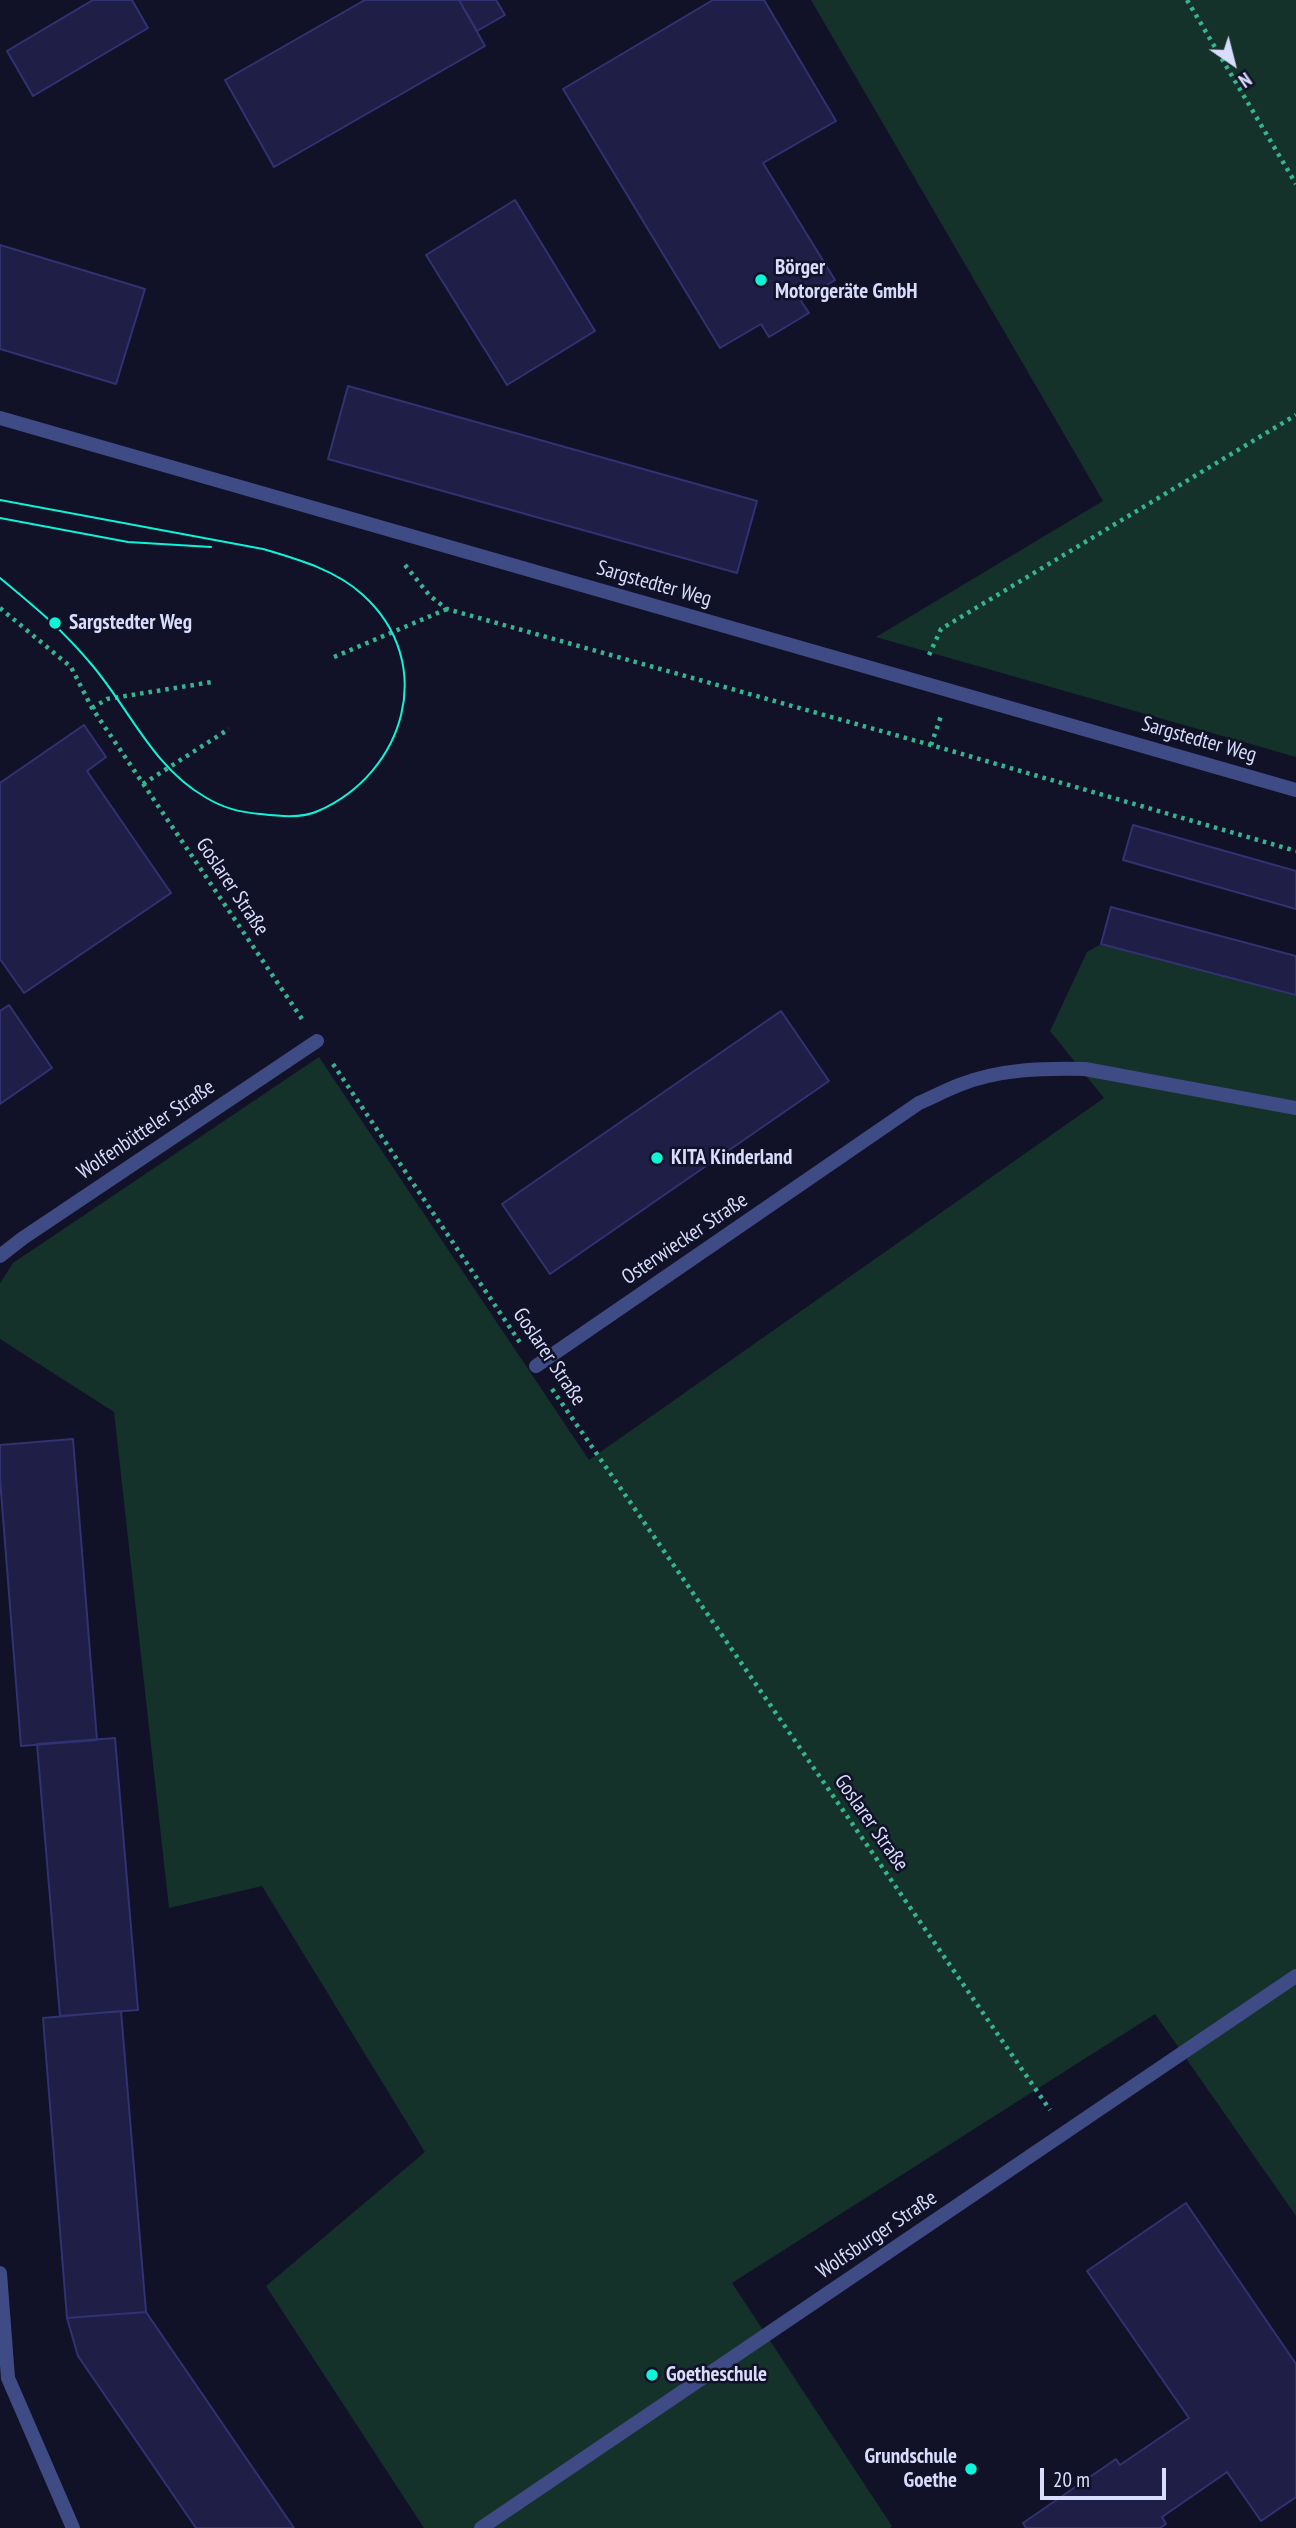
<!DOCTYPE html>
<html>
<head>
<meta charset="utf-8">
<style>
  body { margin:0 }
  #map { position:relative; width:1296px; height:2528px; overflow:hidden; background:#111227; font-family:"PT Sans Narrow",sans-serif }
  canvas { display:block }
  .north { position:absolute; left:1198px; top:28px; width:70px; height:70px; -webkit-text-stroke:5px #111227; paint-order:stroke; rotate:145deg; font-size:19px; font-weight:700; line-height:28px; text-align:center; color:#d9ddfd }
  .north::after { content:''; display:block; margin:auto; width:24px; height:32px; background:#d9ddfd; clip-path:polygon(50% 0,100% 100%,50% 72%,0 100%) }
  .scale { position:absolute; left:1040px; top:2468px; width:126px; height:32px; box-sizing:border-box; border:4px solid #d9ddfd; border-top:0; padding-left:9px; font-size:21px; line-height:24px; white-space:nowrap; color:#d9ddfd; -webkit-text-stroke:5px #111227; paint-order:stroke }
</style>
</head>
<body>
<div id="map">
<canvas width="1296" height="2528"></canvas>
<div class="north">N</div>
<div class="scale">20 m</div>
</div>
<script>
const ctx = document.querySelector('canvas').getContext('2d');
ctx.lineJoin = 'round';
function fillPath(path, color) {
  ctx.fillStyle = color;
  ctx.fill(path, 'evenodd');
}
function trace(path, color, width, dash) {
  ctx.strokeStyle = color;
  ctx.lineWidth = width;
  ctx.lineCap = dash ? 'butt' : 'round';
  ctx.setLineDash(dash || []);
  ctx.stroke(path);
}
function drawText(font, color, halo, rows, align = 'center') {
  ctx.font = font + ' "PT Sans Narrow",sans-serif';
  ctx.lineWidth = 5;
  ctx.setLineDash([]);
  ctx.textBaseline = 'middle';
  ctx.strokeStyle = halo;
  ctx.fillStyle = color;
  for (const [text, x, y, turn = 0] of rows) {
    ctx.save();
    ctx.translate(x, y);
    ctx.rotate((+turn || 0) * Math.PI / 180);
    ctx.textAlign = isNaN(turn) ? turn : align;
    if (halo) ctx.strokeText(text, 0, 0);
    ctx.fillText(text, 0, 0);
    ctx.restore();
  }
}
fillPath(new Path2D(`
  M811 0H1296V757L876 637 1103 501Z
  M1101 944 1296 995V2216L1155 2014 732 2283 892 2526 890 2528H424L266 2286 425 2152 262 1886 169 1908 114 1412 0 1339V1283L13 1263 319 1057 589 1460 1104 1098 1050 1031 1087 952Z`), '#14312a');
const building = new Path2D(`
  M93 0H132L148 28 33 96 7 51Z
  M365 0H459L485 46 274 167 225 80Z
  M459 0H496L505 15 477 31Z
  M713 0H764L836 121 763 163 835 280 801 301 809 313 769 337 761 324 720 348 563 89Z
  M515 200 595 331 507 385 426 255Z
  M0 245 145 289 116 384 0 349Z
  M348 386 757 501 737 573 328 459Z
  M84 725 106 757 87 771 171 893 24 993 0 959V783Z
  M1133 825 1296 871V909L1123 860Z
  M1111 907 1296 956V995L1101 944Z
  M9 1005 52 1068 0 1104V1011Z
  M781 1011 829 1081 550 1274 502 1204Z
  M73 1439 97 1740 21 1746 0 1479V1445Z
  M115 1738 138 2010 60 2016 37 1744Z
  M121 2011 146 2312 67 2318 43 2018Z
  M1186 2203 1296 2364V2497L1261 2521 1227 2472 1162 2517 1166 2524 1160 2528H1026L1023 2523 1116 2459 1120 2465 1189 2418 1087 2271Z
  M146 2312 294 2528H196L78 2356 67 2318Z`);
fillPath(building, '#1e1e47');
trace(building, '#313272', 2);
trace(new Path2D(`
  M1187 0 1296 184
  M405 565 430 596 447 609 931 745 1296 851
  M0 608 71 667 92 708 302 1019
  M929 655 941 629 1296 415
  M334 657 447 609
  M92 708 107 699 212 682
  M931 745 941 716
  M143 784 229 729
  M333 1064 521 1344
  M552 1389 1050 2110`), '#36b491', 4.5, [3.5, 5]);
trace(new Path2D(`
  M0 1256 23 1238 317 1041
  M536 1366 919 1103C933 1097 946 1090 959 1085 999 1069 1043 1068 1085 1069L1296 1108
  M0 2273 8 2378 73 2528
  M481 2528 1296 1976`), '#3e4b84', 14);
trace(new Path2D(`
  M0 418 1296 790`), '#3e4b84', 14);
trace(new Path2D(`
  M0 500 263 549C297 559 336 570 363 595 438 663 405 773 318 811 301 819 277 816 260 814 239 812 223 808 205 797 153 767 130 710 92 665 63 630 35 607 0 578
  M0 518 128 542 211 547`), '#0ef4d9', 2);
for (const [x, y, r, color] of [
  [761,280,7,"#0ef4d9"],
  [55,623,7,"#0ef4d9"],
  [657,1158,7,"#0ef4d9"],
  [652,2375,7,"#0ef4d9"],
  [971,2469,7,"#0ef4d9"]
]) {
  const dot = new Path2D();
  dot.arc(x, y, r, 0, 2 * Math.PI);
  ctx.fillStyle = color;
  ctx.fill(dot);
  trace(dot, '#111227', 2.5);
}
drawText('bold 21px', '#d9ddfd', '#111227', [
  ["Börger",775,268],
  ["Motorgeräte GmbH",775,292],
  ["Sargstedter Weg",69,623],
  ["KITA Kinderland",671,1158],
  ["Goetheschule",666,2375],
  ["Grundschule",957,2457,"right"],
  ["Goethe",957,2481,"right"]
], 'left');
drawText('21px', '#d9ddfd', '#111227', [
  ["Sargstedter Weg",654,584,16],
  ["Sargstedter Weg",1199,740,16],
  ["Goslarer Straße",232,887,56],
  ["Wolfenbütteler Straße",146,1130,-34],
  ["Osterwiecker Straße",685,1239,-34],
  ["Goslarer Straße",549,1357,56],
  ["Goslarer Straße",871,1823,55],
  ["Wolfsburger Straße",877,2235,-34]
]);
</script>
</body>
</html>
